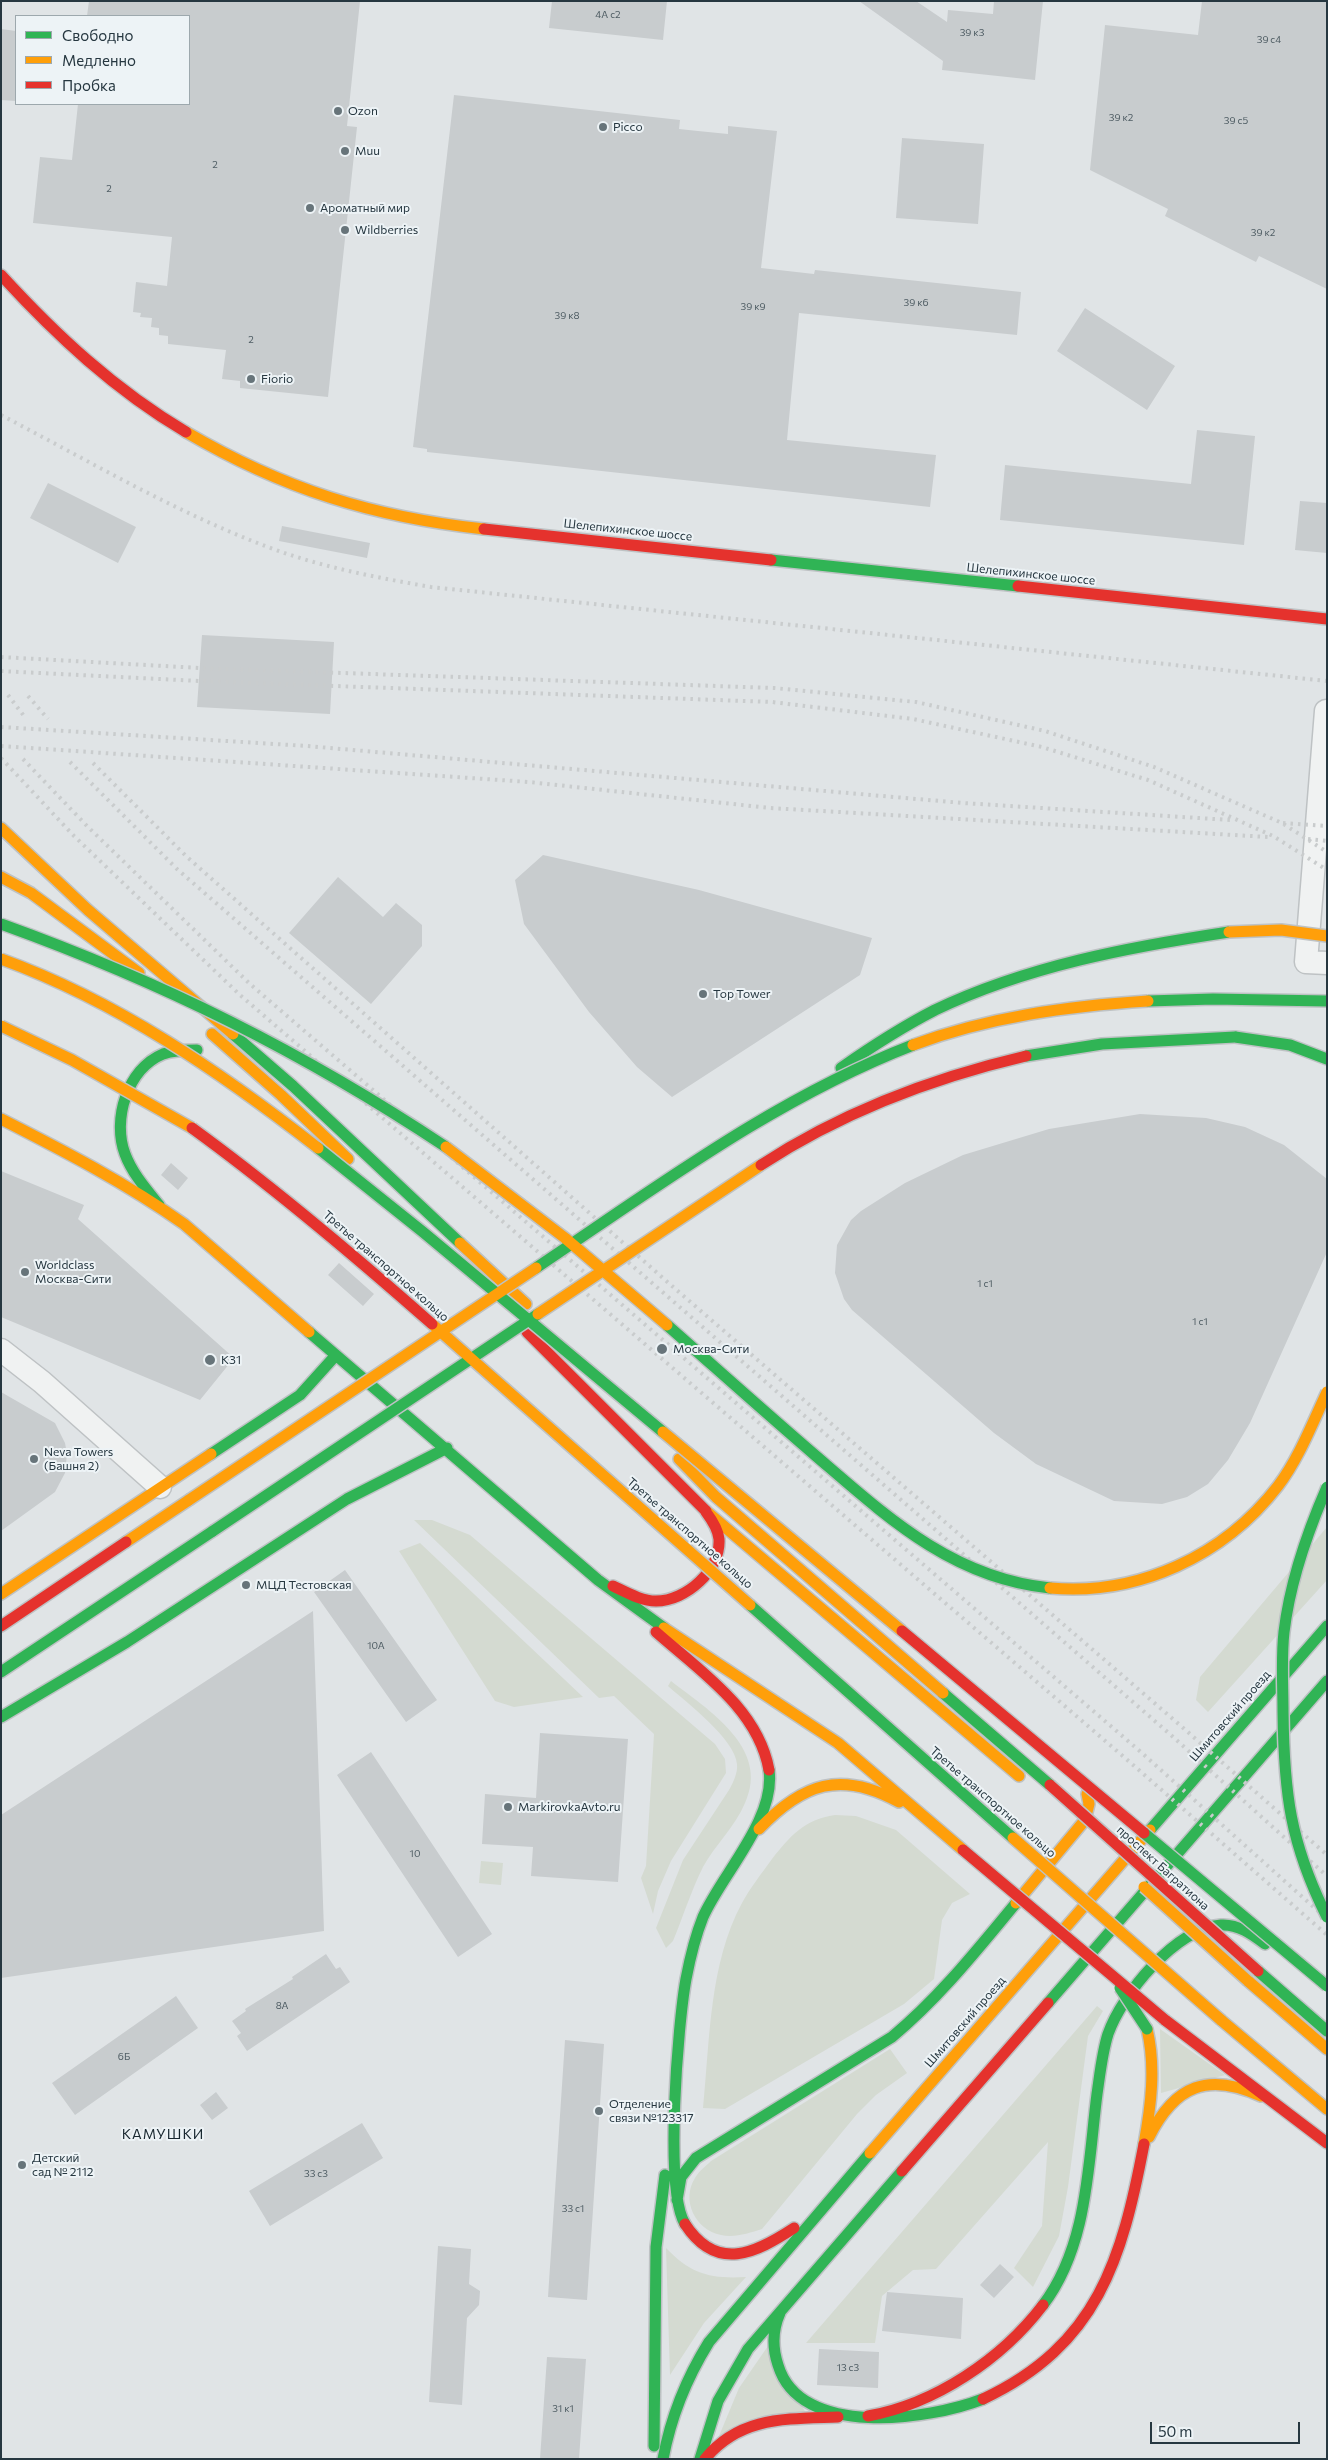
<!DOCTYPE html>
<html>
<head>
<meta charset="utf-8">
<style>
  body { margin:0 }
  #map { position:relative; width:1328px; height:2460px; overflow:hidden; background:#e0e4e6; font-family:Commissioner,sans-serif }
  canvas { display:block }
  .frame { position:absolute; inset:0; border:2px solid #263740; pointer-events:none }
  .legend { position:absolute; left:15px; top:15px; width:175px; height:90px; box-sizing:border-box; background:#edf3f6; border:1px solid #9da8ad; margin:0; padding:6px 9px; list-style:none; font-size:15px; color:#263740 }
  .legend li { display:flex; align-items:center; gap:10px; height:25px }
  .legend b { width:25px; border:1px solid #9da8ad }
  .scale { position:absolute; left:1150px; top:2422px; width:150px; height:22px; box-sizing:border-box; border:2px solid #263740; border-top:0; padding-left:6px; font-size:15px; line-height:18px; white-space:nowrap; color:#263740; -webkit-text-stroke:4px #edf3f6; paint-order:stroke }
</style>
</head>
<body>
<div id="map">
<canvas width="1328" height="2460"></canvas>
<div class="frame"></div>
<ul class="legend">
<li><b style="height:6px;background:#30b455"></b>Свободно</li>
<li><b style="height:6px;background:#ff9f0a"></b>Медленно</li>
<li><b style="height:6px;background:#e5322d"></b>Пробка</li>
</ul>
<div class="scale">50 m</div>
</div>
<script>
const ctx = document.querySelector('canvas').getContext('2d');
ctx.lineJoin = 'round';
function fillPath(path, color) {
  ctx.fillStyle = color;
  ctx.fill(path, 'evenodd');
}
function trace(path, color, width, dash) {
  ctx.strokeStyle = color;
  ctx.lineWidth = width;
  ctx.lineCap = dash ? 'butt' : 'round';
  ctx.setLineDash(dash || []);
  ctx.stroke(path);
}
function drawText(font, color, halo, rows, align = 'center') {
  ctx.font = font + ' Commissioner,sans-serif';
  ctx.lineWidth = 4;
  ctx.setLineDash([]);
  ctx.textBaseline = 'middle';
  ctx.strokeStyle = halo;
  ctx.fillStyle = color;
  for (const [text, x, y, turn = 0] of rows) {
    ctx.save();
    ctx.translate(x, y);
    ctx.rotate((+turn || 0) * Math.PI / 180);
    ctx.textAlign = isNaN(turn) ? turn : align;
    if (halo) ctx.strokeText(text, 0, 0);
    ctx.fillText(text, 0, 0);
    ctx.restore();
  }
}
fillPath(new Path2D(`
  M414 1520H432L470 1535 715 1744 725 1759 726 1773 671 1861 658 1891 653 1914 641 1878 646 1866 654 1734 614 1696 599 1698Z
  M1327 1527V1580L1208 1712 1196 1700 1200 1677Z
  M420 1543 583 1697 514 1707 495 1701 399 1551Z
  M671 1681C707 1709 771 1748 745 1803 735 1827 715 1845 703 1867 691 1891 683 1917 673 1941L666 1948 656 1928 683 1860 729 1790C733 1783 738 1773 737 1764 735 1739 687 1703 668 1686Z
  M835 1815 856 1816 896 1830 970 1894 952 1903 942 1920 934 1979 904 2004 725 2109 703 2108C710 2040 709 1964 742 1903 750 1888 762 1873 772 1859 791 1835 804 1820 835 1815Z
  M481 1861 503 1863 501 1885 479 1883Z
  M1097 2006 1103 2011 1088 2036 1068 2187 1059 2236 1033 2287 1014 2268 1042 2226 1048 2142 936 2269 913 2270 882 2296 875 2343H806Z
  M1160 2029 1225 2075 1161 2093Z
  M890 2049 907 2073 876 2095 857 2114 762 2229C749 2233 735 2238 721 2235 695 2230 681 2200 695 2178 699 2171 706 2166 711 2161Z
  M666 2248C691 2274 710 2279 746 2277L704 2323 670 2375Z
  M768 2346 807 2415 719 2436 739 2388Z`), '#d4dad1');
fillPath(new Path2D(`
  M89 1H360L347 126 357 127 328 397 240 388V381L222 379 226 350 168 344V336L159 335V328L151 327 152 318 140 317 141 313 133 312 136 282 167 286 172 237 33 223 40 157 72 160 78 104H189V16H87Z
  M552 1H667L663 40 549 28Z
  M859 1H916L947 22 948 10 993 14 994 1H1043L1035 80 942 70 943 61Z
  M1202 1H1327V289L1259 256 1256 262 1165 216 1168 209 1090 170 1105 25 1198 35Z
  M1 29 16 31V101L1 100Z
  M454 95 680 120 679 129 698 131 728 134V126L777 131 761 268 814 274 815 270 1021 292 1017 335 799 313 787 440 936 455 930 507 483 458 427 452V449L413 447Z
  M902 138 984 144 978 224 896 218Z
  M1085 308 1175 366 1147 410 1057 351Z
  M1197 430 1255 436 1244 545 1000 520 1005 465 1191 484Z
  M48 483 136 527 118 563 30 518Z
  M1300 501 1327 503V553L1295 550Z
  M282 526 370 543 367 558 279 541Z
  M202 635 334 642 330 714 197 707Z
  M543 855 699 890 872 938 860 975 672 1097 637 1067 589 1012 524 924 515 880Z
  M338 877 383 917 396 903 422 925V946L371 1004 289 933Z
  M1140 1114 1206 1118 1245 1127 1284 1145 1327 1179V1252L1250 1423 1228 1460 1208 1484 1187 1497 1162 1504 1114 1501 1036 1464 994 1433 852 1310 844 1299 835 1273 837 1245 851 1220 861 1211 905 1183 963 1155 1049 1129Z
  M171 1163 188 1178 178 1190 161 1175Z
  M1 1171 84 1205 78 1219 234 1358 200 1400 1 1317Z
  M339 1263 374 1294 363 1306 328 1275Z
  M1 1392 55 1423 65 1443 67 1454 65 1473 55 1492 1 1531Z
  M345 1570 437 1700 406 1722 314 1592Z
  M313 1611 324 1931 1 1978V1815Z
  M540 1733 628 1739 618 1882 531 1876 533 1847 482 1844 485 1794 536 1798Z
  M371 1752 492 1934 458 1957 337 1775Z
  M326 1954 336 1969 340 1967 350 1982 247 2051 237 2036 241 2033 232 2021 246 2011 245 2009 293 1979 292 1977Z
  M176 1996 198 2028 75 2115 52 2083Z
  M565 2040 604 2044 587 2300 548 2297Z
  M216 2092 228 2108 212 2120 200 2105Z
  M362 2123 383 2158 270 2226 249 2191Z
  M438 2246 471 2249 469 2284 480 2291 479 2305 467 2318 462 2405 429 2402Z
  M1000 2264 1014 2277 994 2298 980 2285Z
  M887 2292 963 2298 961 2339 882 2331Z
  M819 2349 879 2352 878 2388 817 2385Z
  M547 2357 586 2359 579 2459H540Z`), '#c8ccce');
const street = new Path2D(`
  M1326 711 1306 962 1327 963
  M1 1350 42 1382 160 1487`);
const fast = new Path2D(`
  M771 560 1018 586
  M233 1034 293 1086 460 1243
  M1235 1037 1290 1045 1327 1059
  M841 1068C871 1047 902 1027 935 1010 1027 966 1129 947 1229 932
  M159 1205C146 1189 132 1173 125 1154 112 1120 127 1069 163 1054 174 1050 185 1050 197 1050
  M309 1332 598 1580 664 1628
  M211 1454 300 1395 336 1355
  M750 1605 1013 1838
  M1 1672 213 1531
  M943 1693 1050 1785
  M1 1717 127 1642 347 1499 447 1448
  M1150 1830 1327 1626
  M1258 1971 1327 2031
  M1048 2003 1327 1681
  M677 2200 681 2177 696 2158 892 2037C940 1997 977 1950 1016 1903
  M685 2224C664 2190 678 2023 686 1979 690 1958 695 1937 703 1917 722 1874 776 1819 769 1770
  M1043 2305C1088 2246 1088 2164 1097 2094 1100 2074 1102 2053 1108 2034 1122 1994 1175 1929 1221 1925 1238 1924 1252 1934 1265 1944
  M780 2313C772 2331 772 2347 778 2365 800 2439 929 2420 983 2399
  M654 2446 656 2247 665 2175
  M663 2459C671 2416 686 2379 709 2342L870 2153
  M700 2459 718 2401 748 2349 902 2171`);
const slow = new Path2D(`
  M186 432C283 489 373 517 484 529
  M1 828 88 910 233 1034
  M1 877 31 893 139 973
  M212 1034 281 1095 348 1159
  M1 1119C64 1151 126 1183 184 1224L309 1332
  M460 1243 526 1304
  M679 1459 716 1497 943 1693
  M706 1511 1019 1776
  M126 1542 189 1500
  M1 1594 211 1454
  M664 1628 838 1743 963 1850
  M759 1829C803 1783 841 1770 899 1802
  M1016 1903 1085 1820 1089 1804 1087 1794
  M1248 1981 1327 2049
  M1221 2020 1327 2109
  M1149 2137C1175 2085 1208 2072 1261 2096
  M1144 2144C1151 2106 1156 2067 1147 2029
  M870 2153 1150 1830`);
const jam = new Path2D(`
  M1 275C56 335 115 390 186 432
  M484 529 771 560
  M1018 586 1327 619
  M527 1332 706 1511
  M613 1586C626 1592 641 1601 656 1601 686 1601 721 1570 719 1539 718 1529 712 1520 706 1512
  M1 1626 126 1542
  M656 1632C700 1671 758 1709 769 1770
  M1165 2020 1327 2143
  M902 2171 1048 2003
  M685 2224C717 2273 756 2253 794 2228
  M983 2399C1098 2345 1122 2259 1144 2144
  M868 2416C935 2404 1002 2359 1043 2305
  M705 2459C740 2416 787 2419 838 2417`);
trace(street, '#bec2c4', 25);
trace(fast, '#bec2c4', 14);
trace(slow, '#bec2c4', 14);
trace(jam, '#bec2c4', 14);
trace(street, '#f0f2f2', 22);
trace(fast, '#30b455', 11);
trace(slow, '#ff9f0a', 11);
trace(jam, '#e5322d', 11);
trace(new Path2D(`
  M1 415C91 462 180 515 276 550 326 568 379 578 431 587L1327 681
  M1 657 200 668 774 688 916 702 1045 731 1154 767 1282 823 1327 852
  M1 671 199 681 772 702 913 719 1042 747 1148 780 1273 836 1327 870
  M8 695 24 716
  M28 696 48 719
  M1 727 307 746 963 803 1230 820
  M1 746 529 782 770 808 1268 837
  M1 758 74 836 240 995 1132 1764 1327 1935
  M23 759 87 826 250 984 1142 1753 1327 1919
  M70 762 177 869 1172 1736 1327 1876
  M93 763 187 857 672 1286 1181 1726 1327 1855
  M1283 823 1327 826
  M1308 839 1327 841`), '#c9cccd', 4, [2.5, 5]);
const fastBridge = new Path2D(`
  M1 924C162 982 303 1052 446 1147
  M1148 1001 1213 999 1327 1001
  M1026 1056 1102 1044 1235 1037
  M318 1148 423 1232 663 1432
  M536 1268C657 1187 776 1098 913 1045
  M667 1325C717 1369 766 1413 816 1456 887 1517 952 1578 1050 1588
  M1327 1487C1307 1533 1290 1581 1284 1632 1281 1658 1283 1685 1283 1712 1284 1793 1290 1843 1327 1917
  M213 1531 538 1314
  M1144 1833 1327 1986
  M1120 1988 1147 2029`);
const slowBridge = new Path2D(`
  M1229 932 1281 930 1327 936
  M1 959C117 1001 222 1073 318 1148
  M1 1026 72 1060 192 1128
  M913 1045C988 1017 1068 1006 1148 1001
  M446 1147 565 1238 667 1325
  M538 1314 761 1165
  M432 1324 750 1605
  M663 1432 902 1631
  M189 1500 536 1268
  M1050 1588C1138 1596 1224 1556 1278 1486 1299 1458 1312 1424 1327 1392
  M1013 1838 1221 2020
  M1144 1887 1248 1981`);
const jamBridge = new Path2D(`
  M192 1128C276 1189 355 1256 432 1324
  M761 1165C842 1112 932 1078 1026 1056
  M902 1631 1144 1833
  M1050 1785 1258 1971
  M963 1850 1165 2020`);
trace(fastBridge, '#bec2c4', 14, []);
trace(slowBridge, '#bec2c4', 14, []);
trace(jamBridge, '#bec2c4', 14, []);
trace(fastBridge, '#30b455', 11);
trace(slowBridge, '#ff9f0a', 11);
trace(jamBridge, '#e5322d', 11);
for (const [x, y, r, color] of [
  [338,111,5,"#67747a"],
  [603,127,5,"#67747a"],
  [345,151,5,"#67747a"],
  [310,208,5,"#67747a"],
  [345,230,5,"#67747a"],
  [251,379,5,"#67747a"],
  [703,994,5,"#67747a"],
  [25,1272,5,"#67747a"],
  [662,1349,6,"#67747a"],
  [210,1360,6,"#67747a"],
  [34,1459,5,"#67747a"],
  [246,1585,5,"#67747a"],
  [508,1807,5,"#67747a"],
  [599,2111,5,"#67747a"],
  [22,2165,5,"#67747a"]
]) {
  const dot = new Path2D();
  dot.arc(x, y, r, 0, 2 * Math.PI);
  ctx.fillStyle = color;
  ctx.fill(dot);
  trace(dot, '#edf3f6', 2);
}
drawText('10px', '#4f5d64', null, [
  ["4А с2",608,15],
  ["39 к3",972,33],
  ["39 с4",1269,40],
  ["39 к2",1121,118],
  ["39 с5",1236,121],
  ["2",215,165],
  ["2",109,189],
  ["39 к2",1263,233],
  ["39 к6",916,303],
  ["39 к9",753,307],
  ["39 к8",567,316],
  ["2",251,340],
  ["1 с1",985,1284],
  ["1 с1",1200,1322],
  ["10А",376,1646],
  ["10",415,1854],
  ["8А",282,2006],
  ["6Б",124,2057],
  ["33 с3",316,2174],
  ["33 с1",573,2209],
  ["13 с3",848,2368],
  ["31 к1",563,2409]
]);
drawText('12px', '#263740', '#edf3f6', [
  ["Ozon",348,111],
  ["Picco",613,127],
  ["Muu",355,151],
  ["Ароматный мир",320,208],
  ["Wildberries",355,230],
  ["Fiorio",261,379],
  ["Top Tower",713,994],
  ["Worldclass",35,1265],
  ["Москва-Сити",35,1279],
  ["Москва-Сити",673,1349],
  ["К31",221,1360],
  ["Neva Towers",44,1452],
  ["(Башня 2)",44,1466],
  ["МЦД Тестовская",256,1585],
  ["MarkirovkaAvto.ru",518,1807],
  ["Отделение",609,2104],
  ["связи №123317",609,2118],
  ["Детский",32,2158],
  ["сад № 2112",32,2172]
], 'left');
drawText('12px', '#263740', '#edf3f6', [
  ["Шелепихинское шоссе",628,530,6],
  ["Шелепихинское шоссе",1031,574,6],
  ["Третье транспортное кольцо",386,1266,41],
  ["Третье транспортное кольцо",690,1533,41],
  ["Шмитовский проезд",1230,1716,-49],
  ["Третье транспортное кольцо",993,1802,41],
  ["проспект Багратиона",1163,1868,42],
  ["Шмитовский проезд",965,2022,-49]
]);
ctx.letterSpacing = '1px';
drawText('14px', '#192830', '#edf3f6', [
  ["КАМУШКИ",163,2134]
]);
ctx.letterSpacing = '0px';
</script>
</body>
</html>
